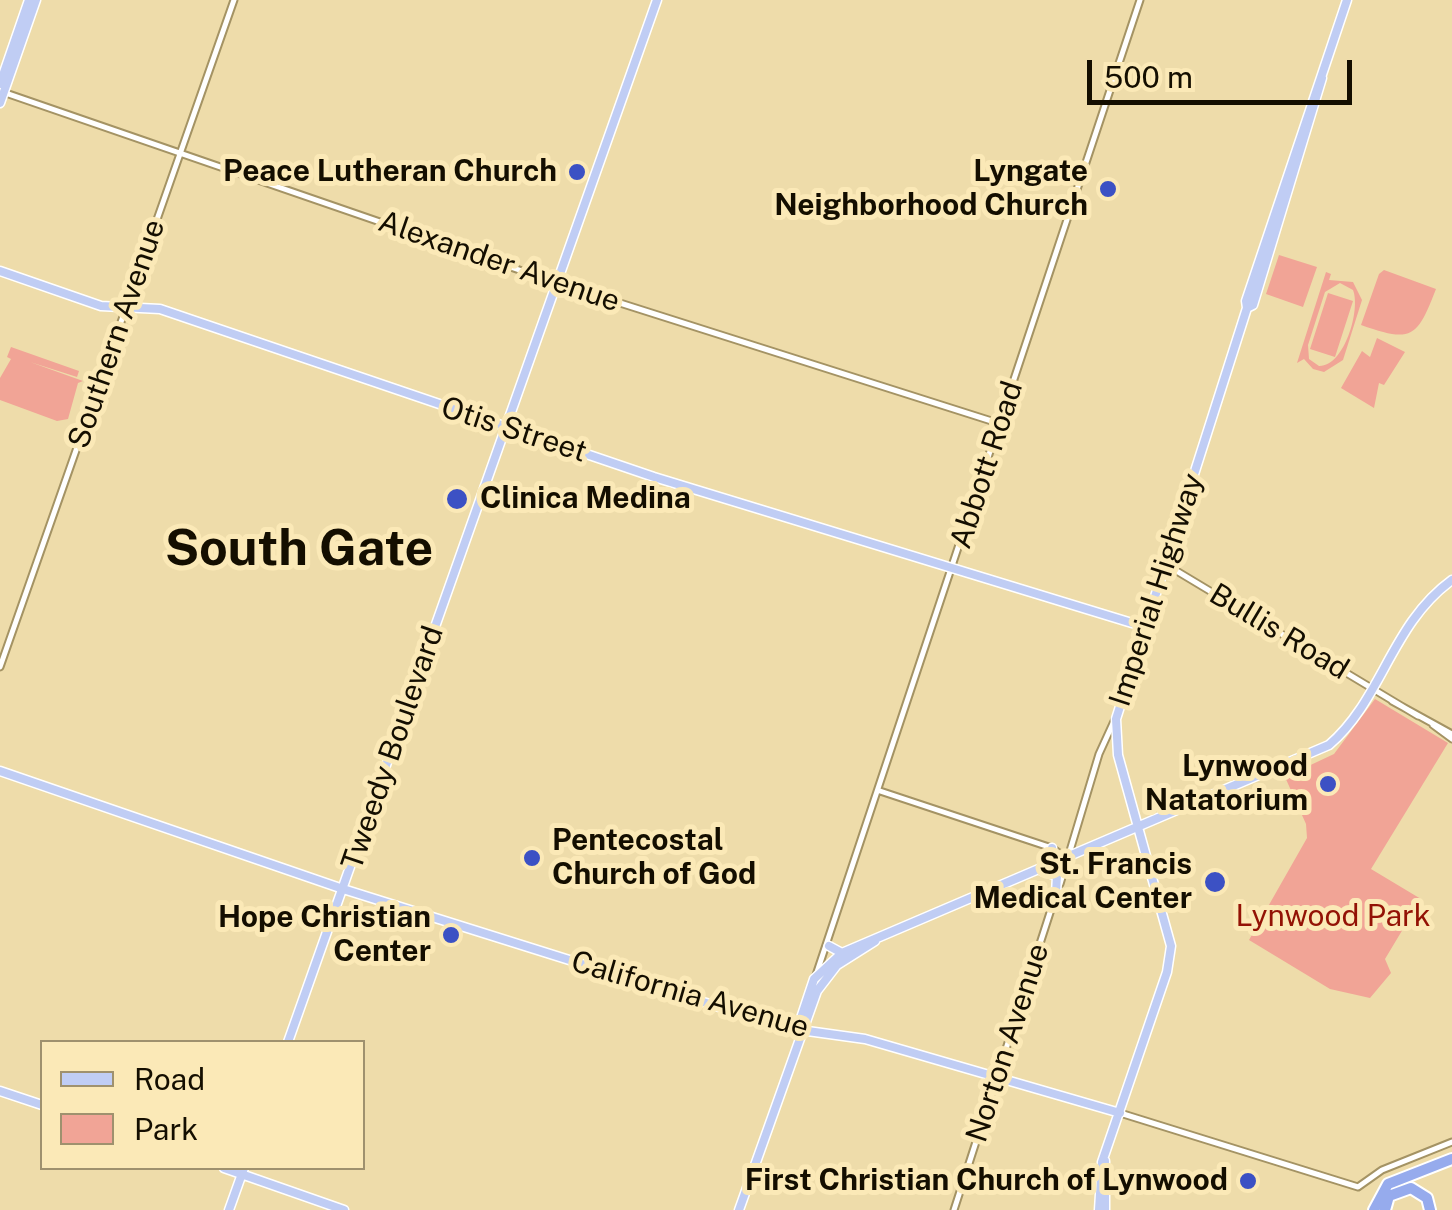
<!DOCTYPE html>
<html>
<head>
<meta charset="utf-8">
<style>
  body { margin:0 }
  #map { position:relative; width:1452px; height:1210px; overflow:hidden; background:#eedcaa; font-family:"Public Sans",sans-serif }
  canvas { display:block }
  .legend { position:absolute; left:40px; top:1040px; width:325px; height:130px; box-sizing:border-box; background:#fbe9b7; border:2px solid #9f916e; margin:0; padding:12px 18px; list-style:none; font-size:30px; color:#140e00 }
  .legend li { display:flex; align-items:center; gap:20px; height:50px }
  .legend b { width:50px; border:2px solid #9f916e }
  .scale { position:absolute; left:1087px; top:60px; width:265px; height:45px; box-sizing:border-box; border:5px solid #140e00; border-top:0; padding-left:12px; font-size:30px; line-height:35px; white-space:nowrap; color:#140e00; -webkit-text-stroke:8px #fbe9b7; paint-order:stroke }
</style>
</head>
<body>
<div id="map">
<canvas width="1452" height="1210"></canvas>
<ul class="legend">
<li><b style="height:12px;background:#c0cdf4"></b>Road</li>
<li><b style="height:28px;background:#f1a496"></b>Park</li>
</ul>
<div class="scale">500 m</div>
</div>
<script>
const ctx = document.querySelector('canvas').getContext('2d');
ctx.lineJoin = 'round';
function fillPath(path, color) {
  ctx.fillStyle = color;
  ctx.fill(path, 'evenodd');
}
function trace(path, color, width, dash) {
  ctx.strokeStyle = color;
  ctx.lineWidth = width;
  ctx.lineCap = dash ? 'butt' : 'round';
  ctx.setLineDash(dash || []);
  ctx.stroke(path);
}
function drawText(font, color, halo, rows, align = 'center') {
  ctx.font = font + ' "Public Sans",sans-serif';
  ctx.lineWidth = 10;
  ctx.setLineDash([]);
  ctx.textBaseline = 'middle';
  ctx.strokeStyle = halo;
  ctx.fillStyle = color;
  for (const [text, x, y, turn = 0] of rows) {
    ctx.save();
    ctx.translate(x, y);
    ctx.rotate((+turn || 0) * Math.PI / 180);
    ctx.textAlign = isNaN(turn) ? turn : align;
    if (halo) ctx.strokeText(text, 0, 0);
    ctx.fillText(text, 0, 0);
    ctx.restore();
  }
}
fillPath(new Path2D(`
  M1279 255 1317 267 1303 307 1266 294Z
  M1384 270 1436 289C1417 338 1412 343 1361 325L1379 274Z
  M1326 272 1331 274 1329 280 1353 282 1362 300 1343 360 1324 372 1313 369 1304 359 1297 363ZM1340 283 1353 290C1361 310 1344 367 1319 366L1309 359 1308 345 1325 292Z
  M1328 293 1353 301 1335 357 1310 349Z
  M1377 338 1405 352 1384 385 1379 383 1374 408 1341 388 1362 351 1370 357Z
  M11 347 79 371 77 377 30 362 83 381 78 383 68 419 57 421 0 400V378L11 359 7 357Z
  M1375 699 1448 743 1371 869 1421 899 1385 959 1391 973 1370 998 1330 989 1249 940 1307 838 1306 824 1285 777 1334 754Z`), '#f1a496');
const minor = new Path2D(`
  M0 91 557 283 1001 424
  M1165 564 1418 716
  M0 667 234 0
  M1392 701 1452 734
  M1433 725 1452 739
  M880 791 1052 848 1067 859
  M1060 884 1099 754 1115 719
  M816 975 1140 0
  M1120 1113 1358 1187 1382 1170 1452 1142
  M954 1210 1056 894`);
const major = new Path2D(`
  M0 84 29 0
  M0 103 36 0
  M0 271 101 306 160 309 654 477 1145 627
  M1247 308 1253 305 1322 78
  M0 771 343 889 786 1028 865 1039 1120 1113
  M1049 867 1052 848
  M1042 871 1057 876 1056 893
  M829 946 842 953
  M801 1031 799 1024 814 979 842 953 1329 745C1382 700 1391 624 1452 580
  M288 1042 657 0
  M0 1091 42 1105
  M224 1168 344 1210
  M229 1210 244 1168
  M739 1210 817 991 837 965 875 941
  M1099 1210 1102 1162 1167 972 1171 946 1118 755 1116 719 1247 308 1246 301 1347 0
  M1105 1210V1161`);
const highway = new Path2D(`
  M1374 1210 1388 1184 1452 1159
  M1385 1210 1389 1196 1411 1188 1427 1198 1430 1210`);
trace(minor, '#a49364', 9);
trace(major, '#fff', 11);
trace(highway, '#fff', 14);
trace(minor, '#fff', 5);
trace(major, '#c0cdf4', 8);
trace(highway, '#96abed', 10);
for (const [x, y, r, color] of [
  [577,172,10,"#3c51c4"],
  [1108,189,10,"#3c51c4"],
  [457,499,12,"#3c51c4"],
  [1328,784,10,"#3c51c4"],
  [532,858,10,"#3c51c4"],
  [1215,882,12,"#3c51c4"],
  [451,935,10,"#3c51c4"],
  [1248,1181,10,"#3c51c4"]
]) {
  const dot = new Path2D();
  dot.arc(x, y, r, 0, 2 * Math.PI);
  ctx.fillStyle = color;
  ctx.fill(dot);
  trace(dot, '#fbe9b7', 4);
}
drawText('bold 30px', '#140e00', '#fbe9b7', [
  ["Peace Lutheran Church",557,172],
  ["Lyngate",1088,172],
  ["Neighborhood Church",1088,206],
  ["Clinica Medina",480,499,"left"],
  ["Lynwood",1308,767],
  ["Natatorium",1308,801],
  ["Pentecostal",552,841,"left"],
  ["Church of God",552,875,"left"],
  ["St. Francis",1192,865],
  ["Medical Center",1192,899],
  ["Hope Christian",431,918],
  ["Center",431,952],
  ["First Christian Church of Lynwood",1228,1181]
], 'right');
drawText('30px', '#140e00', '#fbe9b7', [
  ["Alexander Avenue",499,262,19],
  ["Southern Avenue",117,334,-71],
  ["Otis Street",514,430,18],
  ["Abbott Road",987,465,-72],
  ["Imperial Highway",1157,590,-72],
  ["Bullis Road",1279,632,31],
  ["Tweedy Boulevard",393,748,-71],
  ["California Avenue",690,995,16],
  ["Norton Avenue",1008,1043,-72]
]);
drawText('30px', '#931205', '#fbe9b7', [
  ["Lynwood Park",1333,917]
]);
drawText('bold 50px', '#140e00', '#fbe9b7', [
  ["South Gate",299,550]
]);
</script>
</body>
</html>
